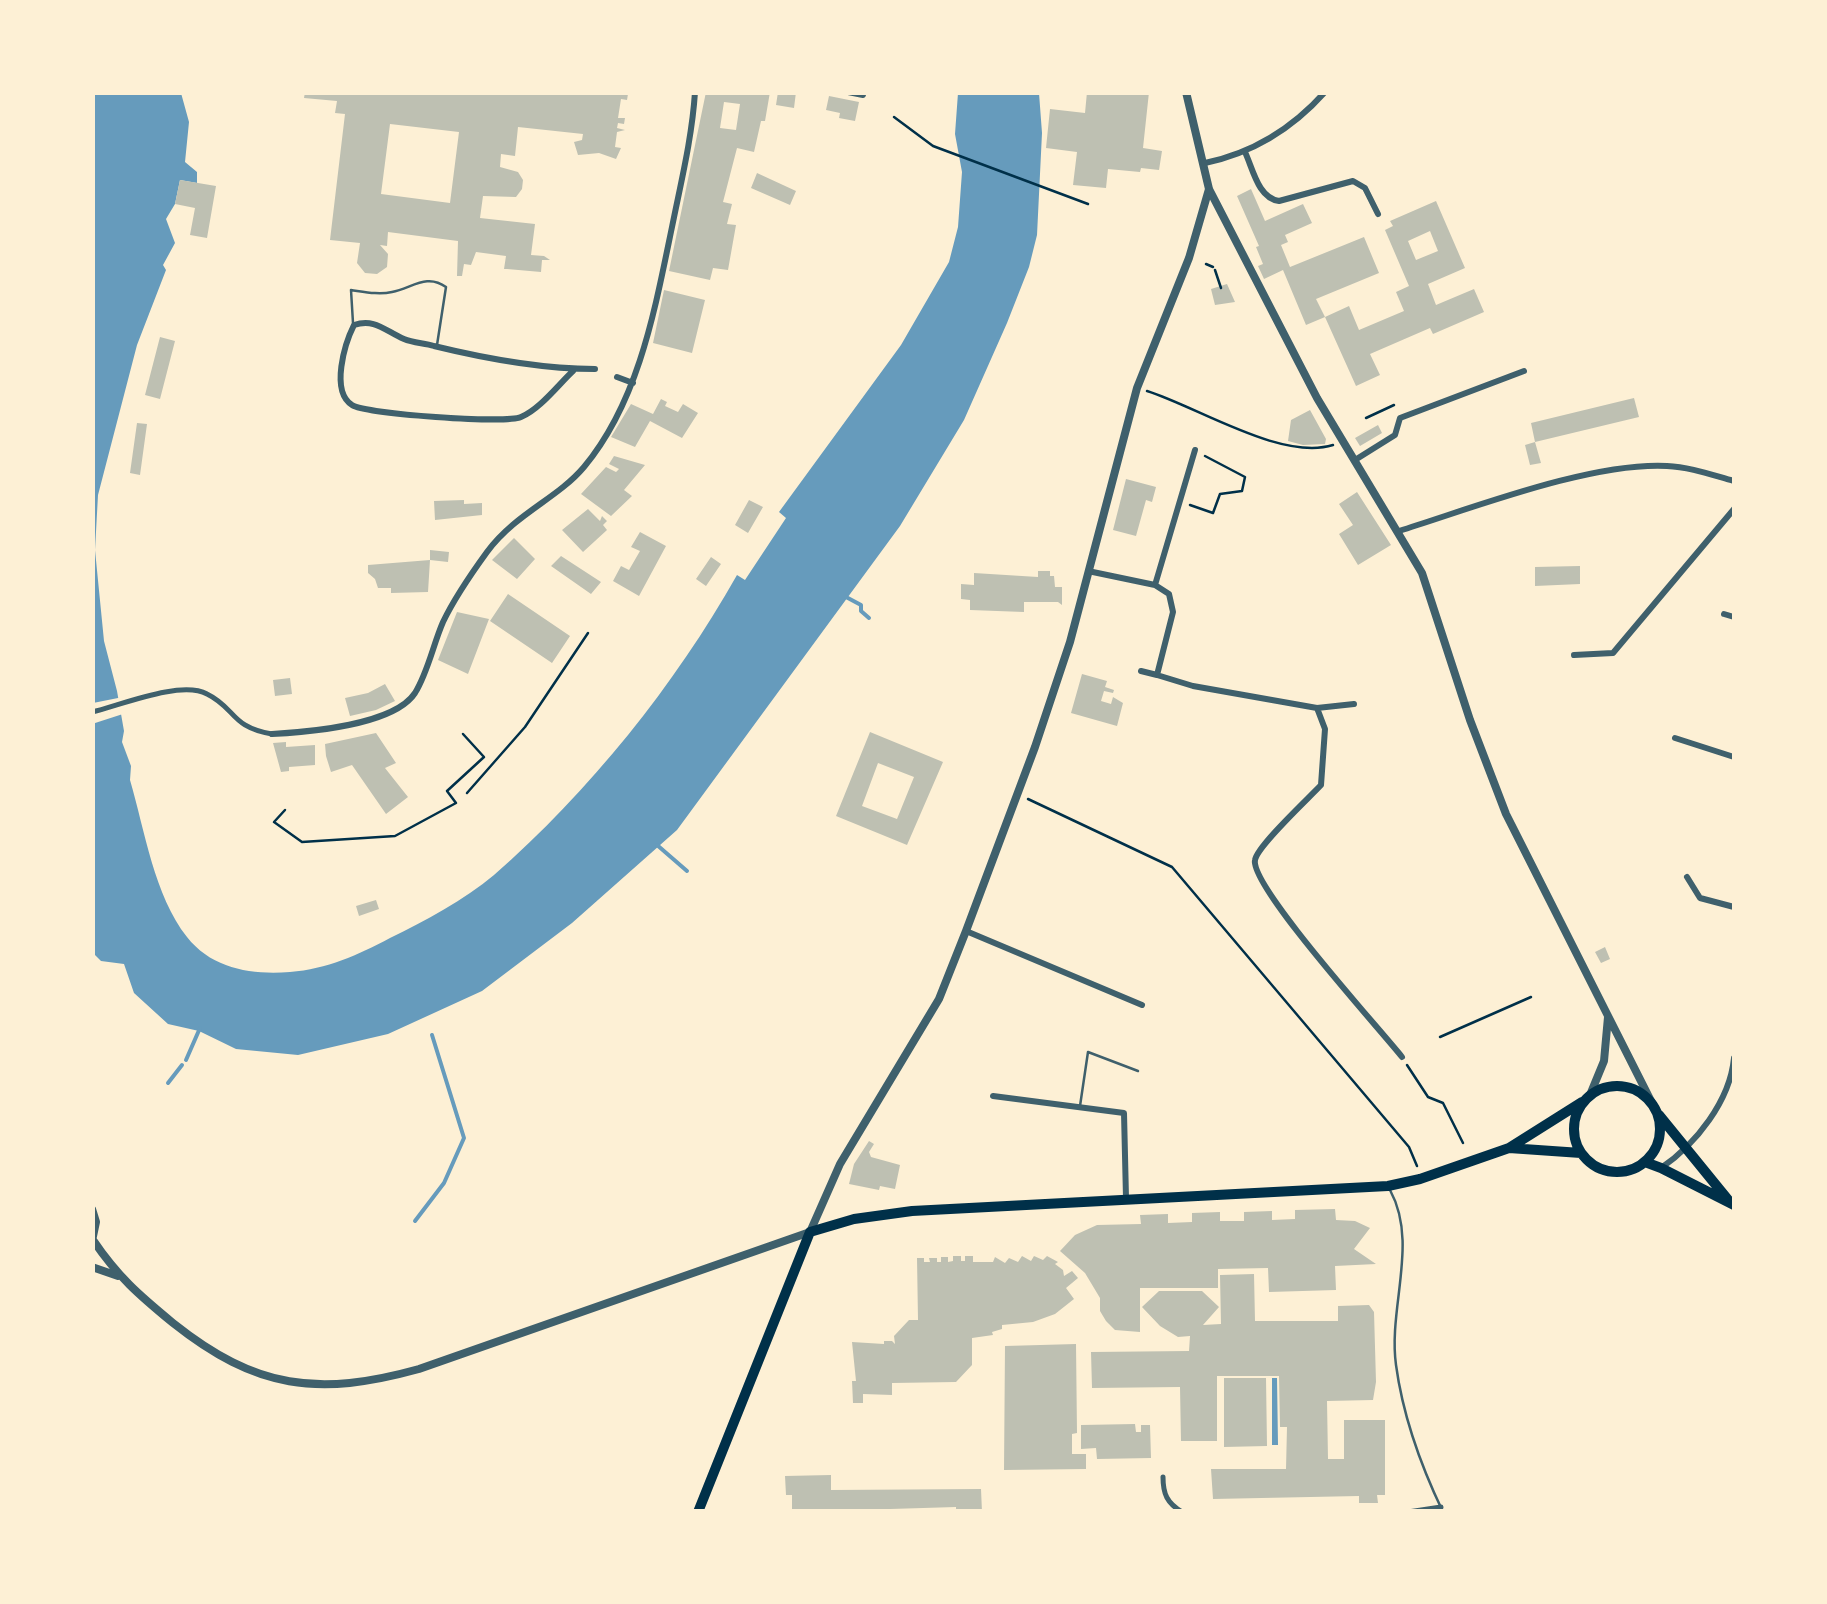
<!DOCTYPE html>
<html>
<head>
<meta charset="utf-8">
<style>
  body { margin:0 }
  #map { position:relative; width:1827px; height:1604px; overflow:hidden; background:#fdf0d5; font-family:"Playfair Display",serif }
  canvas { display:block }
  .frame { position:absolute; inset:0; border:95px solid #fdf0d5; pointer-events:none }
</style>
</head>
<body>
<div id="map">
<canvas width="1827" height="1604"></canvas>
<div class="frame"></div>
</div>
<script>
const ctx = document.querySelector('canvas').getContext('2d');
ctx.lineJoin = 'round';
function fillPath(path, color) {
  ctx.fillStyle = color;
  ctx.fill(path, 'evenodd');
}
function trace(path, color, width, dash) {
  ctx.strokeStyle = color;
  ctx.lineWidth = width;
  ctx.lineCap = dash ? 'butt' : 'round';
  ctx.setLineDash(dash || []);
  ctx.stroke(path);
}
fillPath(new Path2D(`
  M93 93H181L189 122 185 162 197 172V183L180 180 175 204 166 219 175 243 163 265 166 270 137 345 98 495 95 550 104 641 117 691 124 731 122 742 131 766 130 780C145 831 154 895 187 937 212 969 252 975 290 972 327 969 358 955 390 938 425 921 464 900 494 875 589 792 675 685 737 575L745 580 786 518 779 512 901 345 949 262 958 227 962 172 955 134 958 93H1039L1042 133 1037 235 1029 267 1007 323 964 420 900 526 677 830 572 923 482 991 388 1034 298 1055 236 1049 199 1031 168 1024 134 993 124 964 101 961 93 953Z
  M1272 1378H1277L1278 1445H1272Z`), '#669bbc');
fillPath(new Path2D(`
  M123 697 126 713 92 724 93 703Z`), '#fdf0d5');
trace(new Path2D(`
  M846 597 861 605V611L869 618
  M657 845 687 871
  M186 1060 200 1028
  M168 1083 182 1065
  M415 1221 444 1183 464 1138 432 1035`), '#669bbc', 4);
fillPath(new Path2D(`
  M305 92H621L628 94 627 100 621 99 618 118H625L624 124 618 123 617 128 625 130 617 132 615 147 621 148 616 159 599 153 578 155 574 142 582 140 583 134 518 127 515 156 501 154 500 167 518 172 523 180 522 189 516 197 483 196 480 218 535 224 531 255 544 256 550 260H542L541 272 507 269H504L506 256 476 252 471 265 464 264 462 276H457L458 241 388 232 387 246 380 245 388 254 387 267 377 274 365 273 357 263 360 243 330 240 345 114 335 113 337 101 304 98ZM390 124 459 132 450 203 381 194Z
  M706 92H770L765 121H761L754 152 737 148 723 202 732 204 727 224 736 225 728 270 713 268 710 280 669 271ZM724 102 740 104 736 130 720 128Z
  M778 92H796L794 108 776 105Z
  M1087 92H1149L1143 148 1162 151 1159 170 1141 168 1140 172 1108 169 1106 188 1073 185 1077 152 1046 148 1050 109 1085 113Z
  M829 96 859 102 855 121 839 118 840 113 826 110Z
  M757 173 796 191 790 205 751 188Z
  M180 180 216 186 207 238 190 235 195 208 175 204Z
  M1251 189 1265 221 1303 204 1312 223 1285 235 1288 242 1281 245 1290 267 1364 237 1379 273 1316 299 1325 317 1306 325 1283 270 1264 279 1258 266 1263 264 1256 247 1259 246 1237 196Z
  M1436 201 1465 268 1428 284 1436 305 1474 289 1484 312 1433 334 1430 328 1370 354 1380 375 1356 386 1325 317 1349 306 1359 330 1404 311 1396 292 1409 286 1385 230 1393 226 1390 221ZM1430 231 1438 251 1416 260 1408 241Z
  M1227 284 1235 302 1215 305 1211 289Z
  M664 290 705 300 692 353 653 343Z
  M160 337 175 341 160 399 145 395Z
  M1634 398 1639 417 1535 442 1531 423Z
  M661 399 667 402 665 406 678 412 683 404 698 413 682 438 650 421 635 447 611 437 631 404 653 414Z
  M1310 410 1326 439 1325 444 1303 445 1288 441 1291 420Z
  M137 423 147 424 140 475 130 473Z
  M1378 425 1382 433 1360 446 1355 438Z
  M1535 442 1541 463 1530 465 1525 445Z
  M614 456 645 465 624 490 632 496 611 516 581 494 606 467 616 472 619 469 609 464Z
  M1126 479 1156 487 1152 502 1146 500 1136 536 1113 530Z
  M1357 492 1391 545 1358 565 1339 534 1353 525 1339 504Z
  M464 500V504L482 503V515L435 520 434 501Z
  M749 500 763 507 748 533 735 525Z
  M588 509 600 521 602 516 607 521 603 525 607 530 583 552 562 530Z
  M640 532 666 546 639 596 613 581 621 566 629 570 640 551 631 547Z
  M514 538 535 559 517 579 492 560Z
  M430 550 449 552 448 562 430 560 428 592 391 593V588H378L375 579 368 573V565L430 560Z
  M561 556 601 582 591 594 551 566Z
  M711 557 721 564 706 586 696 579Z
  M1580 566V584L1535 586V567Z
  M1038 571H1050V576H1054L1055 587H1062V605L1058 602H1024V612L970 610V600L961 599V584L974 585V573L1038 577Z
  M508 594 570 636 552 663 490 621Z
  M457 612 489 619 468 674 438 660Z
  M1082 674 1107 681 1105 687 1114 690 1113 693 1104 691 1101 701 1111 704 1113 697 1123 703 1117 726 1071 713Z
  M290 678 292 694 275 696 273 680Z
  M385 684 395 701 376 710 350 716 345 698 368 693Z
  M870 732 943 762 907 845 836 816ZM878 763 914 777 897 819 862 806Z
  M376 733 396 763 385 768 408 797 386 814 352 765 331 772 326 756 325 744Z
  M286 742V747L315 745V765L289 767V771L281 772 273 743Z
  M376 900 379 909 359 916 356 906Z
  M1605 947 1610 959 1601 963 1595 952Z
  M869 1141 874 1144 869 1152 871 1157 900 1165 895 1189 880 1186 879 1190 849 1184 854 1164Z
  M1335 1209 1336 1220 1355 1221 1370 1228 1354 1249 1376 1264 1335 1266 1336 1290 1269 1292 1268 1268 1218 1269V1288H1140V1332L1115 1330 1106 1321 1100 1311V1298L1085 1273 1060 1251 1075 1235 1097 1225 1141 1224 1140 1215 1168 1214V1223L1192 1222V1213L1220 1212V1221H1244V1212L1272 1211V1220L1295 1219V1210Z
  M953 1256H961V1261H965V1256H973V1262H993L995 1257 1005 1263 1009 1258 1018 1262 1022 1256 1031 1261 1034 1256 1043 1260 1047 1256 1058 1262 1055 1264 1063 1270 1064 1276 1072 1271 1078 1278 1066 1288 1074 1299 1055 1314 1033 1322 1002 1325V1329L992 1332 993 1335 972 1338V1365L956 1382 892 1383V1395L863 1394V1403H853L852 1381H856L852 1342 884 1344V1341H892L895 1344 894 1336 909 1320H918L917 1258H924V1262H930L929 1258H937V1262H941V1257H948V1262L953 1261Z
  M1254 1274 1255 1321H1338V1306L1369 1305 1374 1312 1376 1382 1373 1400 1327 1401 1328 1459H1344V1420H1385V1495H1377L1378 1503H1359V1496L1213 1499 1211 1469H1286L1287 1427H1280L1279 1376H1217V1441H1181L1180 1387 1092 1388 1091 1352 1189 1351 1190 1336 1178 1337 1160 1326 1142 1307 1159 1291H1202L1219 1307 1203 1325 1221 1324 1220 1275Z
  M1076 1344 1077 1433 1072 1434V1454H1086V1469L1004 1470 1005 1346Z
  M1224 1378H1266L1267 1446 1224 1447Z
  M1135 1424 1136 1432H1141V1425H1150L1151 1458 1097 1459 1096 1448 1081 1449V1425Z
  M831 1475V1490L981 1489 982 1512H956V1507L792 1512V1495H786L785 1476Z`), '#bec0b2');
trace(new Path2D(`
  M894 117 933 146 1088 204
  M1206 264 1213 267
  M1215 270 1221 288
  M1147 391C1198 407 1281 461 1333 445
  M1366 418 1394 405
  M1190 505 1213 513 1220 494 1242 491 1245 477 1205 456
  M467 793 525 727 588 633
  M1028 799 1172 867 1409 1147 1417 1166
  M285 810 274 822 302 842 395 836 456 803 447 791 484 757 463 734
  M1440 1037 1531 997
  M1407 1065 1428 1097 1443 1103 1463 1143`), '#003049', 2.5);
trace(new Path2D(`
  M353 323 351 290C365 292 379 295 392 292 412 288 427 273 446 287L437 345
  M1080 1106 1088 1052 1138 1071
  M1390 1190C1419 1243 1388 1307 1396 1365 1403 1417 1420 1464 1443 1512`), '#3f606c', 2.5);
trace(new Path2D(`
  M92 712C121 705 181 680 207 694 236 708 230 727 272 734
  M1163 1477C1163 1494 1167 1503 1182 1512
  M1408 1512 1441 1507`), '#3f606c', 5);
trace(new Path2D(`
  M848 92 863 95
  M1245 152C1253 169 1258 198 1279 201L1353 181 1365 188 1378 214
  M1205 163C1253 153 1292 129 1325 92
  M573 371C558 385 540 409 521 417 505 424 366 414 352 405 330 391 345 343 354 325 375 318 385 331 404 339 413 343 424 343 434 346 487 359 540 369 595 369
  M617 377 633 383
  M1355 460 1395 435 1400 418 1524 371
  M1399 531C1473 508 1591 462 1667 466 1690 467 1712 475 1734 481
  M1088 571 1155 585 1169 594 1173 612 1157 675 1193 686 1317 708 1325 729 1321 785C1309 798 1257 846 1255 860 1250 886 1379 1028 1402 1057
  M1155 585 1195 450
  M1724 614 1734 617
  M1574 655 1613 653 1734 509
  M1141 671 1157 675
  M1317 708 1354 704
  M272 734C308 732 394 725 415 693 428 672 433 645 443 622 455 597 471 574 487 552 516 513 557 499 584 467 639 401 655 309 672 227 681 182 692 138 695 92
  M1675 738 1734 757
  M1687 877 1700 898 1734 907
  M966 931 1142 1005
  M993 1096 1124 1113 1126 1198
  M1661 1168C1696 1144 1730 1101 1734 1058`), '#3f606c', 6);
trace(new Path2D(`
  M1186 92 1209 189 1317 398 1422 573 1470 720 1506 814 1652 1103
  M1590 1095 1604 1061 1608 1017
  M92 1209 96 1222 92 1241
  M93 1240C118 1277 139 1295 173 1323 256 1389 318 1397 419 1369L810 1232 840 1164 939 999 966 931 1035 747 1070 642 1137 388 1189 258 1209 189
  M92 1267 118 1276`), '#3f606c', 8);
trace(new Path2D(`
  M1574 1129a43 43 0 1 1 86 0a43 43 0 1 1-86 0Z
  M1659 1115 1729 1201
  M1509 1148 1581 1153
  M1645 1162 1661 1168 1734 1205
  M698 1512 810 1232 854 1219 912 1211 1388 1186 1420 1179 1509 1148 1582 1102`), '#003049', 10);
</script>
</body>
</html>
